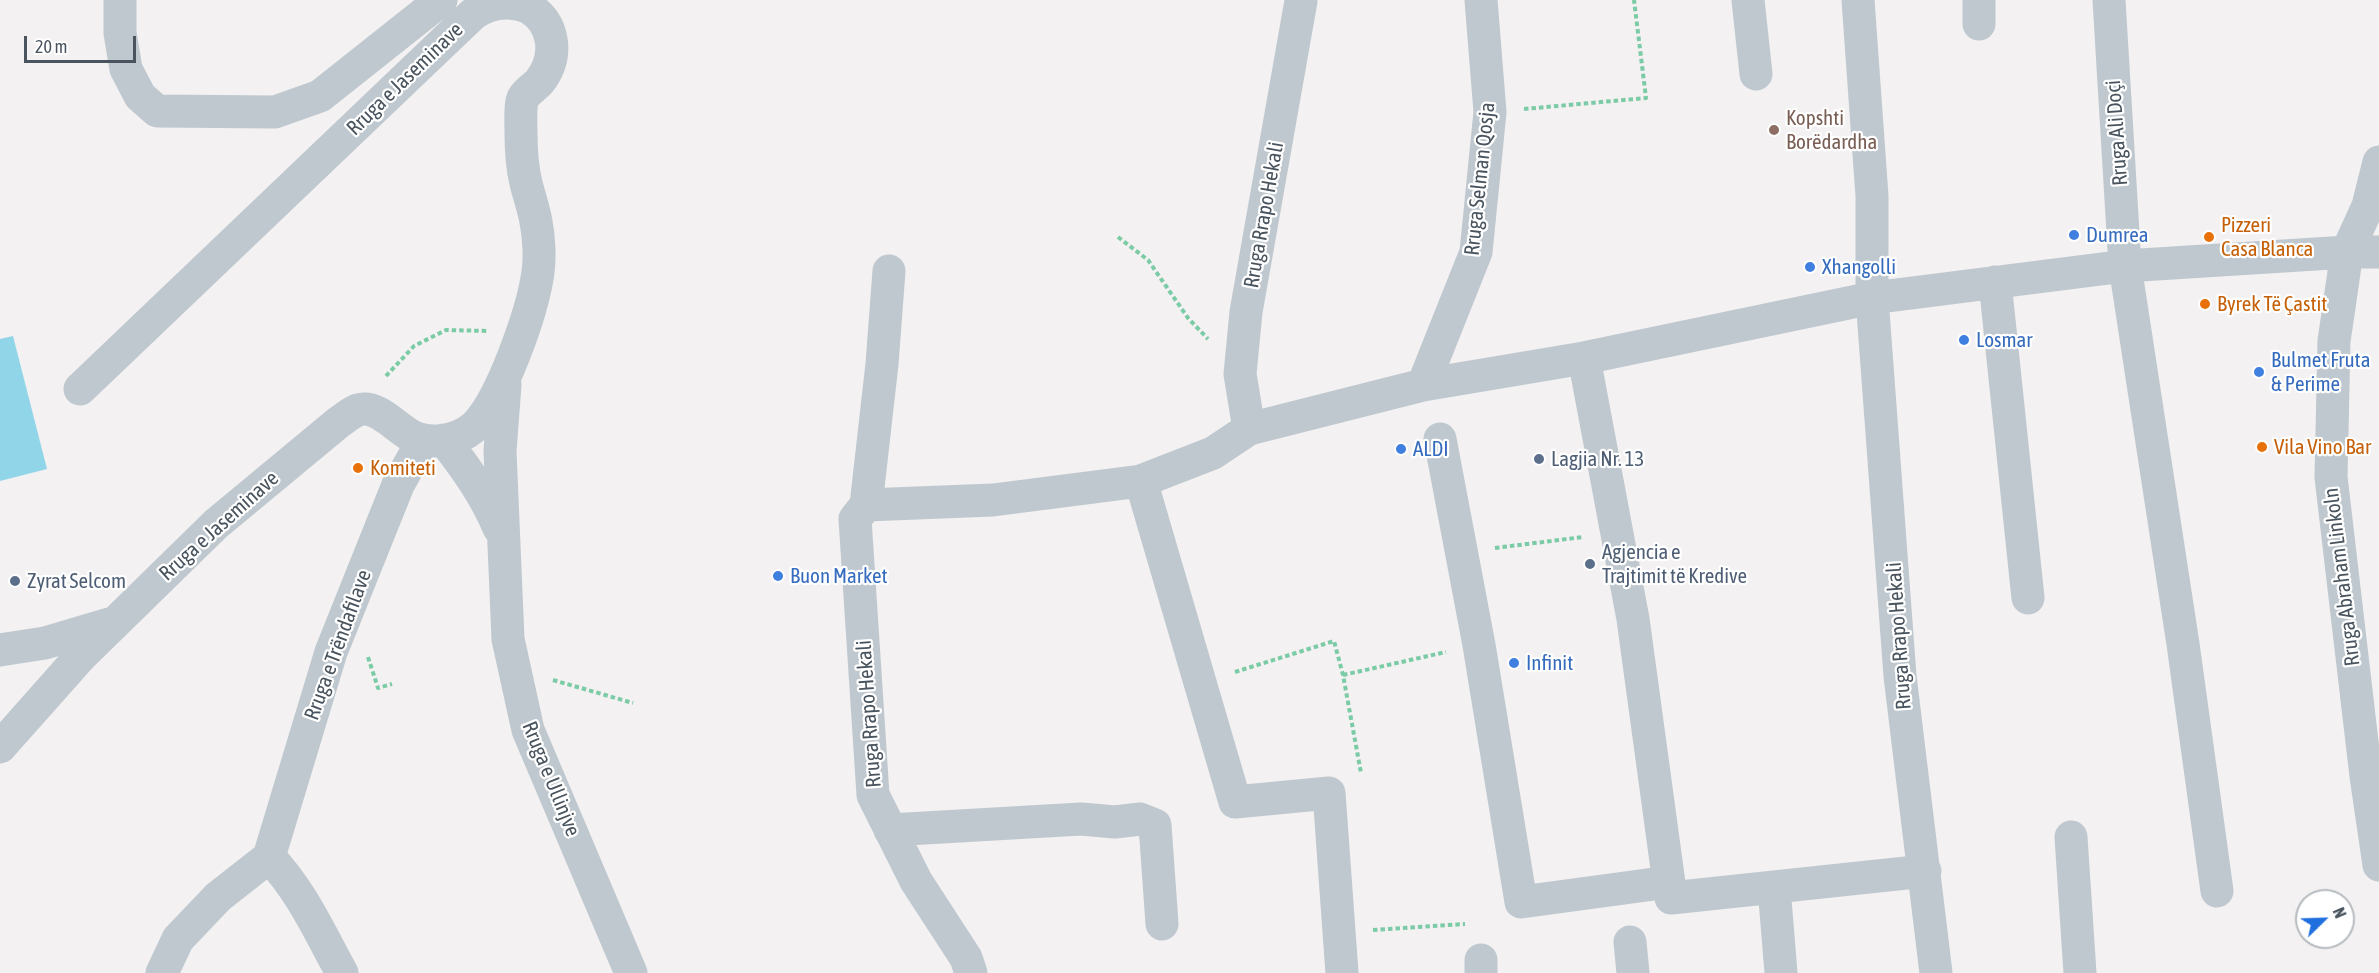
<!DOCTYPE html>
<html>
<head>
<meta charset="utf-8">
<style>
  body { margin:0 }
  #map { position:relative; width:2379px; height:973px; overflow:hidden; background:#f3f1f1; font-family:"Asap Condensed",sans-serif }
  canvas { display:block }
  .north { position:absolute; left:2295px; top:889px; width:60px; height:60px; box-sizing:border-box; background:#fff; border:2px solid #b6bbbf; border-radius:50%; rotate:67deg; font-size:16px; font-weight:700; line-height:24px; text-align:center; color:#49545e }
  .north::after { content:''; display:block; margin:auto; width:21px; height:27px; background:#206fde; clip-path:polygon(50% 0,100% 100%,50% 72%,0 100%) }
  .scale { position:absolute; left:24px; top:36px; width:112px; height:27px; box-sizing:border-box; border:3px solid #49545e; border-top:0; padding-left:8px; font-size:18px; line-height:21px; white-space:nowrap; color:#49545e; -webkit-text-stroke:4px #fff; paint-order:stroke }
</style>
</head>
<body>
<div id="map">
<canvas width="2379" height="973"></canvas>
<div class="north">N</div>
<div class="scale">20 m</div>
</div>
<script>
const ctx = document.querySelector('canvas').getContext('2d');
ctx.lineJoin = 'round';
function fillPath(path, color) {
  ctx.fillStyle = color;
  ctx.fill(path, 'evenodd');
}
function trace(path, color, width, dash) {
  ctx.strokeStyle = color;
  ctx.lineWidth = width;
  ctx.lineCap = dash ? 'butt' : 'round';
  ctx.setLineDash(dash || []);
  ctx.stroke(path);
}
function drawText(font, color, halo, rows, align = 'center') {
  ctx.font = font + ' "Asap Condensed",sans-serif';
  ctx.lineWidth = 4.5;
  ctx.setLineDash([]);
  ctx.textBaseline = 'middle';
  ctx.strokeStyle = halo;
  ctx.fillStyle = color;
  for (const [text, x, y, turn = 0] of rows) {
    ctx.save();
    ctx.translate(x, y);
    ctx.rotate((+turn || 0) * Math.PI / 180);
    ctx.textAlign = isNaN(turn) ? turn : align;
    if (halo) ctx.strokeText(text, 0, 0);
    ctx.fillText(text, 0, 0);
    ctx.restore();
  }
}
fillPath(new Path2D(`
  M13 336 47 469 0 481V339Z`), '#91d5e9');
trace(new Path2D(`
  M1524 109 1646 98 1634 0
  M1118 237 1148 260 1188 318 1208 339
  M386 376 414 346 446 330 487 331
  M1495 548 1583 537
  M368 657 378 688 392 684
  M1235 672 1334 641 1343 675 1361 773
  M1343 675 1446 652
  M553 680 633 703
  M1373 930 1465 924`), '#7bcba6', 4, [4.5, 3]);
trace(new Path2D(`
  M120 0V33L126 69 140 96 157 111 275 112 320 96 441 0
  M1748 0 1756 74
  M1858 0 1872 196V298L1900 676 1936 973
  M1979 0V24
  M2109 0 2125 266 2183 644 2217 891
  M2379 162 2368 206 2347 252 2334 341 2331 477 2366 776 2379 865
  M889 271 882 364 866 505 855 519 873 795 916 881 966 958 971 973
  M1995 282 2028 598
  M1584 358 1633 619 1671 898 1925 871
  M505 385 500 451 508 639 528 730 631 973
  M1423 385 1476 252 1490 112 1481 0
  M1249 429 1240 374 1246 312 1301 1
  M1440 439 1479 645 1521 902 1669 882
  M444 440C466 468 485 495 499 528
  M1141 481 1235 802 1329 793 1342 973
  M866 505 993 500 1141 481 1213 453 1249 429 1423 385 1584 358 1872 298 2125 266 2347 252H2379
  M0 650 45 643 109 624
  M0 747 80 657 216 524 339 422C345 418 352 412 358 410 377 404 395 427 410 435 429 446 458 441 474 427 501 402 533 310 538 272 540 258 539 237 536 222 534 209 529 196 526 183 522 167 521 149 521 133 521 123 520 110 522 101 524 93 535 87 540 81 559 56 555 23 528 7 509 0 490 2 473 14L80 389
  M890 830 1081 819 1115 822 1140 819 1155 825 1162 924
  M2071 837 2080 973
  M269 857C301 890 320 933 342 973
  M1774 887 1781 973
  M1630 942 1633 973
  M1481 960V973
  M162 973 178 939 218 897 269 857 331 652 398 485 423 440`), '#bfc8cf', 33);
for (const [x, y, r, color] of [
  [1774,130,6,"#8d6e63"],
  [2074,235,6,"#3f7fe0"],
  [2209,237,6,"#e8710a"],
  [1810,267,6,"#3f7fe0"],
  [2205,304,6,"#e8710a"],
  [1964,340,6,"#3f7fe0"],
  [2259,372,6,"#3f7fe0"],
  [2262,447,6,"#e8710a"],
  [1401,449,6,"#3f7fe0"],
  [1539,459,6,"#5c6f8a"],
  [358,468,6,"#e8710a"],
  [1590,564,6,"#5c6f8a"],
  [778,576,6,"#3f7fe0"],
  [15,581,6,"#5c6f8a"],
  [1514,663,6,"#3f7fe0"]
]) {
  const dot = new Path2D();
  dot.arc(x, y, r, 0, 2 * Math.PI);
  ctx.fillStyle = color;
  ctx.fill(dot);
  trace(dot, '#fff', 2);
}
drawText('21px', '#49545e', '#fff', [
  ["Rruga e Jaseminave",405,79,-44],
  ["Rruga Ali Doçi",2117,133,-94],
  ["Rruga Selman Qosja",1480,179,-84],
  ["Rruga Rrapo Hekali",1264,215,-80],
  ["Rruga e Jaseminave",219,526,-42],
  ["Rruga Abraham Linkoln",2342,577,-97],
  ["Rruga Rrapo Hekali",1899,636,-94],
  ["Rruga e Trëndafilave",338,645,-70],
  ["Rruga Rrapo Hekali",869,714,-94],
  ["Rruga e Ullinjve",551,779,68]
]);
drawText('21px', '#785e54', '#fff', [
  ["Kopshti",1786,118],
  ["Borëdardha",1786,142]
], 'left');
drawText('21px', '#c56008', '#fff', [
  ["Pizzeri",2221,225],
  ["Casa Blanca",2221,249],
  ["Byrek Të Çastit",2217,304],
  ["Vila Vino Bar",2274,447],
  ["Komiteti",370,468]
], 'left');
drawText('21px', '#366cbe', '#fff', [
  ["Dumrea",2086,235],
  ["Xhangolli",1822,267],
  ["Losmar",1976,340],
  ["Bulmet Fruta",2271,360],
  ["& Perime",2271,384],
  ["ALDI",1413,449],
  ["Buon Market",790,576],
  ["Infinit",1526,663]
], 'left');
drawText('21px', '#4e5e75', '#fff', [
  ["Lagjia Nr. 13",1551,459],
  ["Agjencia e",1602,552],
  ["Trajtimit të Kredive",1602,576],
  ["Zyrat Selcom",27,581]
], 'left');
</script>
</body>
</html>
